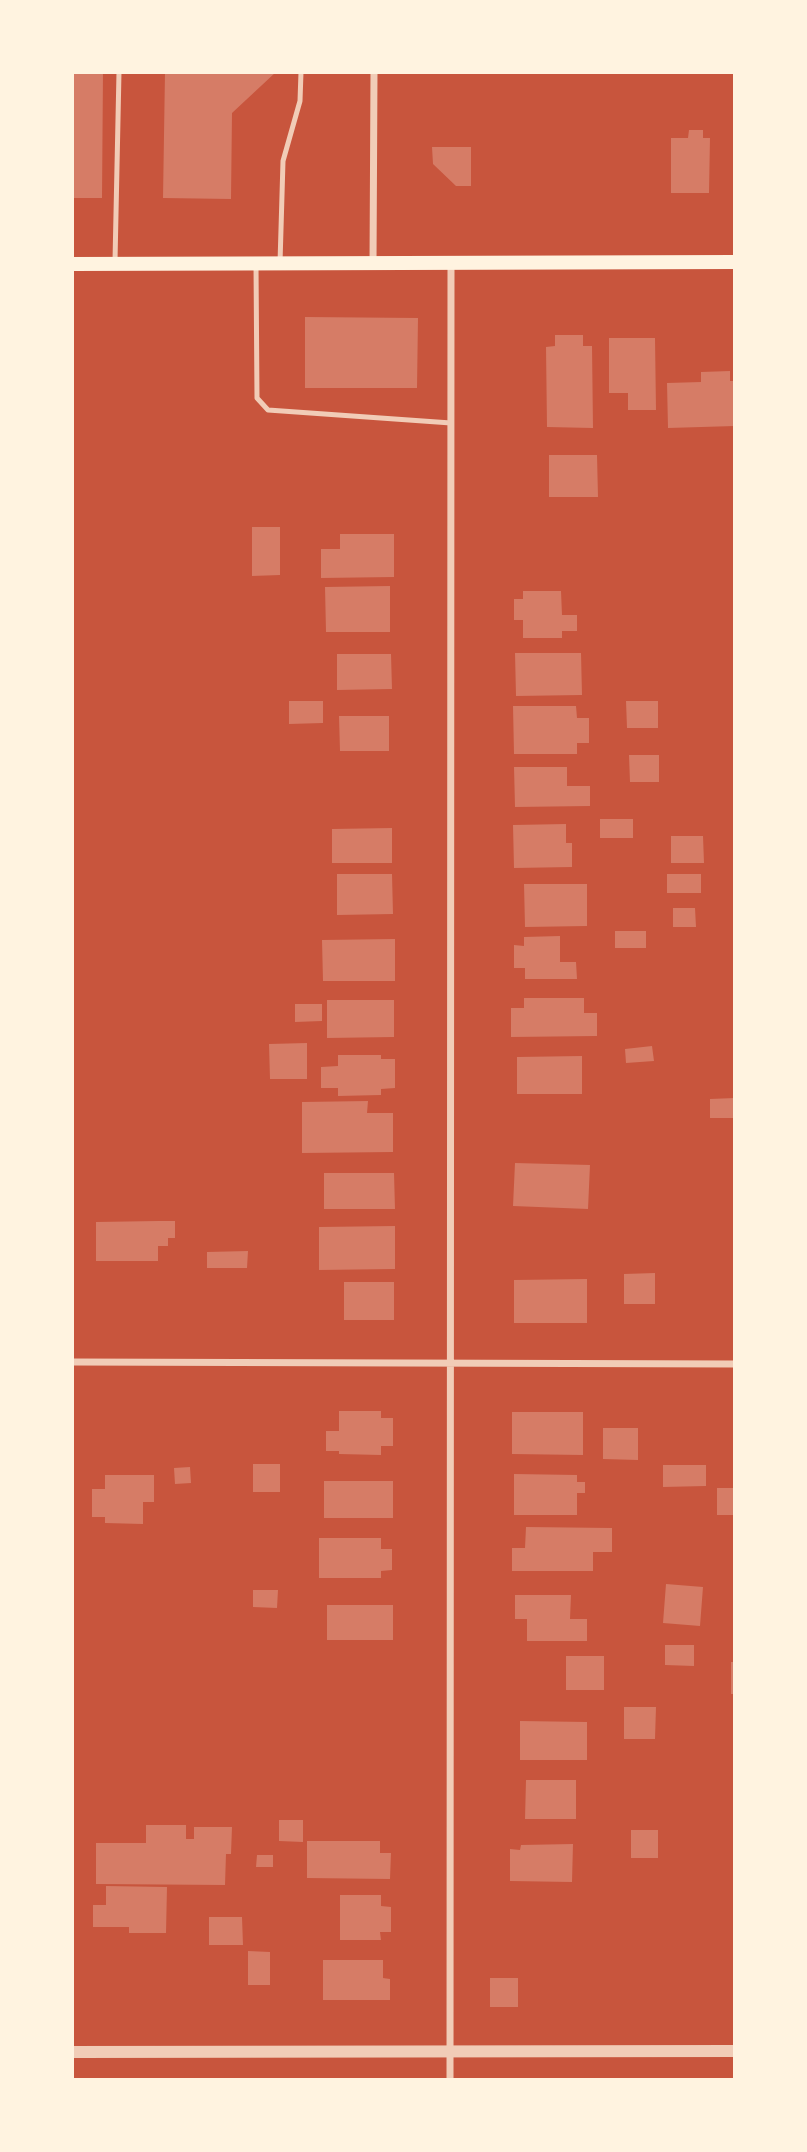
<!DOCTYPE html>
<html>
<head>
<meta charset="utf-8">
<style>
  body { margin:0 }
  #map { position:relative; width:807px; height:2152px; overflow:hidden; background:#c8553d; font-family:"Alegreya Sans",sans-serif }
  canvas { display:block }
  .frame { position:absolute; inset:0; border:74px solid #fff3e0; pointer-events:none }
</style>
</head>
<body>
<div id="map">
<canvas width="807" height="2152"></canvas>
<div class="frame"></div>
</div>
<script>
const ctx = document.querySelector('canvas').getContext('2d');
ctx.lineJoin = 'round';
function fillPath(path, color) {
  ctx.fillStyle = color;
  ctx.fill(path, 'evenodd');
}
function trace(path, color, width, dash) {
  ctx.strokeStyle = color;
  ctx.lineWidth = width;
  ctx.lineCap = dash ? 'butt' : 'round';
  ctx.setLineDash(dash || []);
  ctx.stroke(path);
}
fillPath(new Path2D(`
  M72 72H103L102 198H72Z
  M165 72H276L232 113 231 199 163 198Z
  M689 130H703V138H710L709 193H671V138H688Z
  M432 147H471V186H456L433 164Z
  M305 317 418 318 417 388H305Z
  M555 335H583V346H592L593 428 547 427 546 347 555 346Z
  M609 338H655L656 410H628V393H609Z
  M730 371V381H735V426L668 428 667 383 701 382V372Z
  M549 455H597L598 497H549Z
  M252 527H280V575L252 576Z
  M340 534H394V577L321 578V549H340Z
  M390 586V632H326L325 587Z
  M523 591H561L562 615H577V631H562V638H523V620H514V599H523Z
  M515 653H581L582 695 516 696Z
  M337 654H391L392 689 337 690Z
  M289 701H323V723L289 724Z
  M626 701H658V728H627Z
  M513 706H576L577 718H589V743H577V754H514Z
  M339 716H389V751H340Z
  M629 755H659V782H630Z
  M514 767H567V786H590V806L515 807Z
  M600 819H633V838H600Z
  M566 824V843H572V867L514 868 513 825Z
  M392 828V863H332V829Z
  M671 836H703L704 863H671Z
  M337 874H392L393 914 337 915Z
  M667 874H701V893H667Z
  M524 884H587V926L525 927Z
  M673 908H695L696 927H673Z
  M615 931H646V948H615Z
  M560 936V962H576L577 979H525V968H514V945L524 946V937Z
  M395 939V981H323L322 940Z
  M524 998H584V1013H597V1036L511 1037V1008H524Z
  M327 1000H394V1037L327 1038Z
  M295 1004H322V1021L295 1022Z
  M307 1043V1079H270L269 1044Z
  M652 1046 654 1061 626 1063 625 1049Z
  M338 1055H381V1059H395V1088L381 1089V1095L338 1096V1088H321V1067L338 1066Z
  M582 1056V1094H517V1057Z
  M735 1098V1118H710V1099Z
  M368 1101 367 1113H393V1152L302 1153V1102Z
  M515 1163 590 1165 588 1209 513 1206Z
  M324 1173H394L395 1209H324Z
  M158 1221H175V1238H168V1246H158V1261H96V1222Z
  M395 1226V1269L319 1270V1227Z
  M248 1251 247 1268H207V1252Z
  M655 1273V1304H624V1274Z
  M587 1279V1323H514V1280Z
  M344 1282H394V1320H344Z
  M339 1411H381V1418H393V1446H381V1455L339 1454V1451H326V1431H339Z
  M512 1412H583V1455L512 1454Z
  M603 1428H638V1460L603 1459Z
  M253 1464H280V1492H253Z
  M663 1465H706V1486L663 1487Z
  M190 1467 191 1483 175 1484 174 1468Z
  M514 1474 577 1475V1482H585V1493H577V1515H514Z
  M105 1475H154V1502H143V1524L105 1523V1517H92V1489H105Z
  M324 1481H393V1518H324Z
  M717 1488H735V1515H717Z
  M526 1527 612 1528V1552H593V1571H512V1548H525Z
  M319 1538H381V1549H392V1570L381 1571V1578H319Z
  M666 1584 703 1587 700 1626 663 1623Z
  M253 1590H278L277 1608 253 1607Z
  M515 1595H571L570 1619H587V1641H527V1619H515Z
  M327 1605H393V1640H327Z
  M665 1645H694V1666L665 1665Z
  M566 1656H604V1690H566Z
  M731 1662H735V1694H731Z
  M624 1707H656L655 1739H624Z
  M520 1721 587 1722V1760H520Z
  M526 1780H576V1819H525Z
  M733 1782H735V1824H733Z
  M279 1820H303V1842L279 1841Z
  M146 1825H186V1839H194V1827H232L231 1854H226L225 1885 96 1884V1843H146Z
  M631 1830H658V1858H631Z
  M307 1841H380V1853H391L390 1879 307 1878Z
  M573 1844 572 1882 510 1881V1849L520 1850 521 1845Z
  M257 1855H273V1867H256Z
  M106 1886 167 1887 166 1933H129V1927H93V1905H106Z
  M340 1895H381V1906L391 1907V1932H380L381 1940H340Z
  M209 1917H242L243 1945H209Z
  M248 1951 270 1952V1985H248Z
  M323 1960H383V1978L390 1979V2000H323Z
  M490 1978H518V2007H490Z`), '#d67c66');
trace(new Path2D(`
  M115 261 119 72
  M280 263 283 161 300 101 301 72
  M256 265 257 398 268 410 451 423`), '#f1ccb7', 5);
trace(new Path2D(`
  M373 264 374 72
  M72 1362 735 1364
  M450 2080 451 263`), '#f1ccb7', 7);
trace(new Path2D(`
  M72 2052 735 2051`), '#f1ccb7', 12);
trace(new Path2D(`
  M72 264 735 262`), '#fff3e0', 14);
</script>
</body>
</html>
